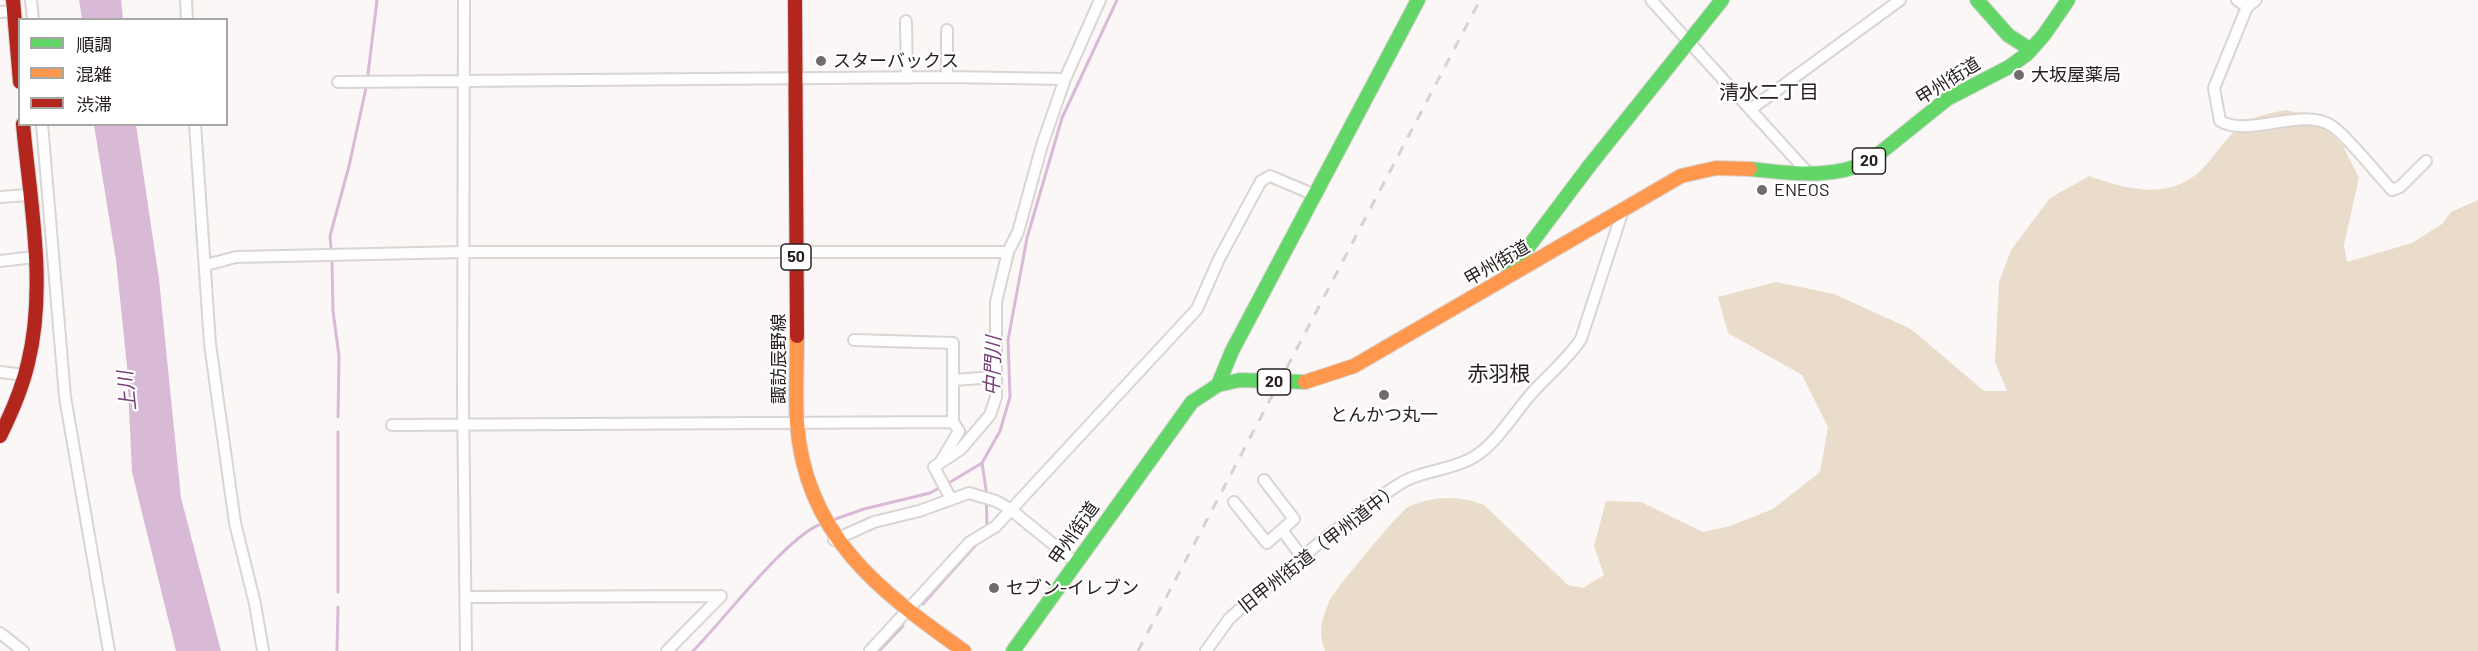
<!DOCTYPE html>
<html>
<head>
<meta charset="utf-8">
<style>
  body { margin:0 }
  #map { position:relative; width:2478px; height:651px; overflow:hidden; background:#fcf7f7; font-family:Barlow,"Noto Sans JP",sans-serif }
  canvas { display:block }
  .legend { position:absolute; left:18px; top:18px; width:210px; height:108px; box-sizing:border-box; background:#fff; border:2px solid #a9a6a6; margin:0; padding:8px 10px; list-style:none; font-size:18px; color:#282020 }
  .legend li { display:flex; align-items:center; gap:12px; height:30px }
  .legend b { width:30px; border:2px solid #a9a6a6 }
</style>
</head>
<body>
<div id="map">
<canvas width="2478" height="651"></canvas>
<ul class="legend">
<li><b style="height:8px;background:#63d668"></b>順調</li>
<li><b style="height:8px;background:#ff974d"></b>混雑</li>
<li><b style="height:8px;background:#b3261e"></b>渋滞</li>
</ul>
</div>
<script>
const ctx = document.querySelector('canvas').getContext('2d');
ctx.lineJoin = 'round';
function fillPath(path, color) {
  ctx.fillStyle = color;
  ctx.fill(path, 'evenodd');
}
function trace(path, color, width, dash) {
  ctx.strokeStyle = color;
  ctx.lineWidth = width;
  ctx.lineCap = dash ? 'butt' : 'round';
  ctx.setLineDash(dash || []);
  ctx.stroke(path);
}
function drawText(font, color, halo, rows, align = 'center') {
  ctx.font = font + ' Barlow,"Noto Sans JP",sans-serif';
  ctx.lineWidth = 4.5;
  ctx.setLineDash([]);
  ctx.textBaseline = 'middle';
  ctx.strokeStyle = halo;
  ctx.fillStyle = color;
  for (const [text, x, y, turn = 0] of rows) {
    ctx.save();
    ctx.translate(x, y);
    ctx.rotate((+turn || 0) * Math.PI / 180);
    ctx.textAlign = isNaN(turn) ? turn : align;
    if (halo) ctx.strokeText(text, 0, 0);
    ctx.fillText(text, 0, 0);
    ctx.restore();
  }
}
fillPath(new Path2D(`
  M2286 110 2312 116 2343 146 2359 178 2344 245 2347 262 2412 243 2442 224 2451 212 2478 200V651H1325C1318 631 1321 622 1329 602 1332 593 1401 510 1408 507 1433 496 1459 495 1484 505L1568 585 1583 588 1604 575 1594 546 1606 501 1641 502 1703 532 1730 526 1773 509 1820 472 1828 427 1802 375 1728 333 1718 297 1776 282 1834 294 1911 329 1984 391H2007L1995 362 1999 282 2011 250 2050 198 2089 176C2134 192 2178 202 2211 159 2223 144 2236 125 2255 118 2264 114 2276 112 2286 110Z`), '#eadcca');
fillPath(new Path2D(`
  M79 0H121L123 19H82Z
  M94 125H136L159 279 181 498 221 651H176L132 472 127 366 116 260Z`), '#d8b9d6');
trace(new Path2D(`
  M368 74 377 0
  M331 248 330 236 349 166 366 88
  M332 261 333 311 339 356 338 417
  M338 432V592
  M982 463 986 489 987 526
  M947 484 982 463 1000 431 1010 397 1008 340 1027 238 1062 118 1117 0
  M830 521 864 509 930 493 941 487
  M923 604 982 538
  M337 651 338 607
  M693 651C723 621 786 537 821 524
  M879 651 903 626`), '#d8b9d6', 3);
const street = new Path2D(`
  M31 0 33 20
  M186 0 187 20
  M464 0 463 398 466 651
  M1651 0 1808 173
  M2237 0 2247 7 2256 0
  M2247 7 2214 88 2220 121C2249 138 2303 106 2332 126 2349 138 2377 174 2392 190L2400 187 2426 161
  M0 12 14 11
  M906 21 907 78
  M947 77V30
  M338 82 947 77 1065 79
  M1751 109 1900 0
  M42 124 65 397 109 651
  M195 124 210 344 235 523 255 604 263 651
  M0 197 28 195
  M0 261 34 257
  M206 265 236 257 464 252H1008
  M854 340 953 343V422L959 431 941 461
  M0 372 25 375
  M953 380 996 377
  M392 425 953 422
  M951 499 934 467 961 449 990 415 996 397V302L1008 252 1018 232 1042 145 1065 79 1100 0
  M1234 502 1267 543 1294 519 1264 480
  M1282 530 1302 557
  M834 540 874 522 919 511 969 493 996 501 1010 509 1075 562
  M466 597 721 596
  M0 633 23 651
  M667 651 721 596
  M870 651 970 542 995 527 1197 309 1219 259 1261 181 1270 176 1315 195
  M1206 651 1229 619 1240 609C1291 567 1342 521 1398 485 1420 470 1451 471 1474 457 1498 442 1514 413 1532 393 1549 374 1567 360 1581 339L1623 210`);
const fast = new Path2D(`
  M1977 0 2008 35 2031 50
  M1750 169C1791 173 1831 180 1870 161L1947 99 2009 67 2027 54 2044 35 2068 0
  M1508 274 1590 165 1722 0
  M1218 385 1232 351 1418 0
  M1013 651 1192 402 1218 385 1240 380 1305 382`);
const slow = new Path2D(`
  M797 336C797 365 795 395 797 423 805 535 879 591 964 651
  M1305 382 1354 366 1681 176 1716 168 1750 169`);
const jam = new Path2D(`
  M13 0 20 82
  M795 0 797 336
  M0 436C12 412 22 389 28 363 47 286 30 202 23 124`);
trace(street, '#dad4d3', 14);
trace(fast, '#dad4d3', 16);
trace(slow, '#dad4d3', 16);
trace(jam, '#dad4d3', 16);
trace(street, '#fffefe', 10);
trace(fast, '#63d668', 14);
trace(slow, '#ff974d', 14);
trace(jam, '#b3261e', 14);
trace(new Path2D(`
  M1138 651 1480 0`), '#d4d2d2', 3, [10, 10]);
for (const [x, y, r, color] of [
  [821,61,6,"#726b6b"],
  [2019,75,6,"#726b6b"],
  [1762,190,6,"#726b6b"],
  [1384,395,6,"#726b6b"],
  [994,588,6,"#726b6b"]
]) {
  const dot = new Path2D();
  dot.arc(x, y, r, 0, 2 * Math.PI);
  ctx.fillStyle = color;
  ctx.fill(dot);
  trace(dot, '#fff', 2);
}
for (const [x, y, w] of [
  [1869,161,33],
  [796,257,30],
  [1274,382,33]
]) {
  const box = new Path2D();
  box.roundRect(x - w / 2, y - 13, w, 26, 4.5);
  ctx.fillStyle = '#fff';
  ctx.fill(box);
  trace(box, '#282020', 1.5);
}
drawText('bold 16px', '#282020', null, [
  ["20",1869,161],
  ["50",796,257],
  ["20",1274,382]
]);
drawText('18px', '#282020', '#fff', [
  ["スターバックス",833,61],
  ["大坂屋薬局",2031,75],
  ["ENEOS",1774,190],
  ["とんかつ丸一",1384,415,"center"],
  ["セブン-イレブン",1006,588]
], 'left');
drawText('18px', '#282020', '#fff', [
  ["甲州街道",1948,81,-32],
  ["甲州街道",1497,263,-30],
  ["諏訪辰野線",779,359,-90],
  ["甲州街道",1074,533,-55],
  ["旧甲州街道（甲州道中）",1319,548,-38]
]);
drawText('20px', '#282020', '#fff', [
  ["清水二丁目",1769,92]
]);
drawText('italic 20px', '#764076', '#fff', [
  ["中門川",993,366,-88],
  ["上川",127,391,-96]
]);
drawText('21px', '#282020', '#fff', [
  ["赤羽根",1499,374]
]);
</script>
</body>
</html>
